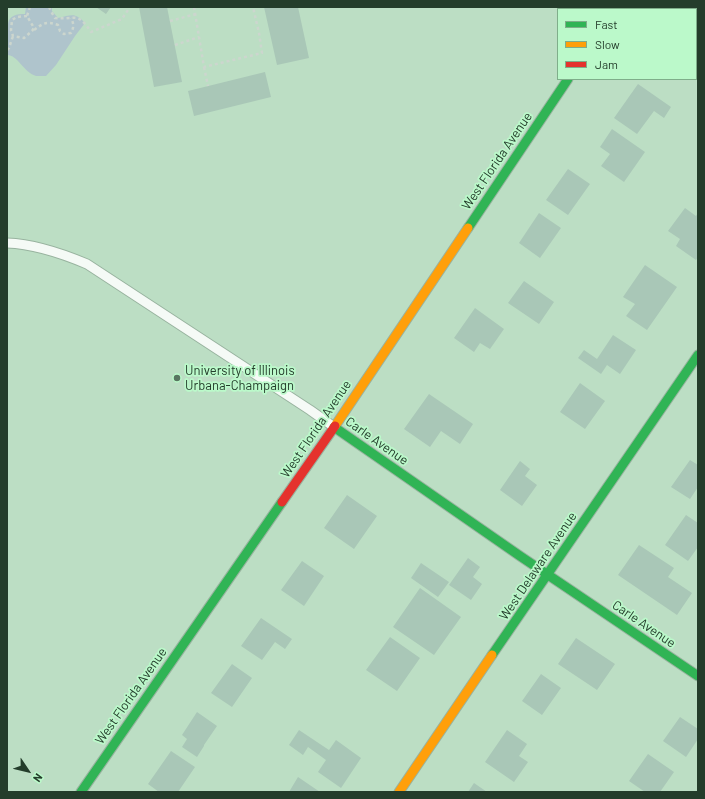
<!DOCTYPE html>
<html>
<head>
<meta charset="utf-8">
<style>
  body { margin:0 }
  #map { position:relative; width:705px; height:799px; overflow:hidden; background:#bcdec4; font-family:Barlow,sans-serif }
  canvas { display:block }
  .frame { position:absolute; inset:0; border:8px solid #243d2b; pointer-events:none }
  .legend { position:absolute; left:557px; top:8px; width:140px; height:72px; box-sizing:border-box; background:#bbf9ca; border:1px solid #7fae8a; margin:0; padding:5px 7px; list-style:none; font-size:12px; color:#243d2b }
  .legend li { display:flex; align-items:center; gap:8px; height:20px }
  .legend b { width:20px; border:1px solid #7fae8a }
  .north { position:absolute; left:8px; top:751px; width:40px; height:40px; -webkit-text-stroke:3px #bbf9ca; paint-order:stroke; rotate:125deg; font-size:11px; font-weight:700; line-height:16px; text-align:center; color:#243d2b }
  .north::after { content:''; display:block; margin:auto; width:14px; height:18px; background:#243d2b; clip-path:polygon(50% 0,100% 100%,50% 72%,0 100%) }
</style>
</head>
<body>
<div id="map">
<canvas width="705" height="799"></canvas>
<div class="frame"></div>
<ul class="legend">
<li><b style="height:5px;background:#30b455"></b>Fast</li>
<li><b style="height:5px;background:#ff9f0a"></b>Slow</li>
<li><b style="height:5px;background:#e5322d"></b>Jam</li>
</ul>
<div class="north">N</div>
</div>
<script>
const ctx = document.querySelector('canvas').getContext('2d');
ctx.lineJoin = 'round';
function fillPath(path, color) {
  ctx.fillStyle = color;
  ctx.fill(path, 'evenodd');
}
function trace(path, color, width, dash) {
  ctx.strokeStyle = color;
  ctx.lineWidth = width;
  ctx.lineCap = dash ? 'butt' : 'round';
  ctx.setLineDash(dash || []);
  ctx.stroke(path);
}
function drawText(font, color, halo, rows, align = 'center') {
  ctx.font = font + ' Barlow,sans-serif';
  ctx.lineWidth = 3.5;
  ctx.setLineDash([]);
  ctx.textBaseline = 'middle';
  ctx.strokeStyle = halo;
  ctx.fillStyle = color;
  for (const [text, x, y, turn = 0] of rows) {
    ctx.save();
    ctx.translate(x, y);
    ctx.rotate((+turn || 0) * Math.PI / 180);
    ctx.textAlign = isNaN(turn) ? turn : align;
    if (halo) ctx.strokeText(text, 0, 0);
    ctx.fillText(text, 0, 0);
    ctx.restore();
  }
}
fillPath(new Path2D(`
  M26 7H52V11L58 18C72 15 75 12 85 23L75 36 56 65 46 76C42 76 38 76 36 76 23 72 18 55 7 55V25L8 24C9 15 17 14 25 14Z`), '#afc4cc');
fillPath(new Path2D(`
  M96 7H111L106 14Z
  M139 7H167L182 82 154 87Z
  M264 7H298L309 58 277 65Z
  M696 23 698 24V69L697 70 696 69Z
  M265 72 271 97 194 116 188 91Z
  M638 84 671 107 664 118 654 111 637 134 614 118Z
  M612 129 645 152 624 182 601 166 610 154 600 147Z
  M568 169 590 184 568 215 546 200Z
  M685 208 696 216 698 213V257L696 260 676 246 680 239 668 231Z
  M539 213 561 228 540 258 519 243Z
  M645 265 677 287 647 330 626 316 635 304 623 297Z
  M524 281 554 302 539 324 508 303Z
  M475 308 504 329 490 349 480 343 474 352 454 338Z
  M613 335 636 350 620 374 607 365 601 374 578 358 584 350 597 359Z
  M580 383 605 401 585 429 560 412Z
  M429 394 473 424 460 444 441 431 430 447 404 429Z
  M690 460 698 465V487L690 499 671 487Z
  M520 461 530 469 525 476 537 485 522 506 500 490Z
  M347 495 377 516 354 549 324 528Z
  M686 515 698 523V547L688 561 665 545Z
  M639 545 674 568 668 577 692 593 677 615 618 575Z
  M468 558 480 567 473 577 482 584 471 600 449 585Z
  M302 561 324 576 304 606 281 590Z
  M421 563 449 582 438 597 411 578Z
  M420 588 461 617 434 655 393 627Z
  M261 618 292 639 285 649 275 642 262 660 241 646Z
  M390 637 420 658 397 691 366 670Z
  M576 638 615 664 597 690 558 664Z
  M232 664 252 678 232 707 211 693Z
  M541 674 561 688 542 715 522 701Z
  M197 712 217 726 204 745V746L197 757 182 747 187 739 182 735Z
  M680 717 698 729V739L686 757 663 741Z
  M299 730 329 750 336 740 361 758 341 788 318 772 326 760 308 747 303 755 289 745Z
  M507 730 527 744 519 756 528 762 514 782 485 762Z
  M171 751 195 767 178 792H159L148 784Z
  M648 754 674 772 660 792H645L629 781Z
  M298 777 320 792H289Z
  M474 783 487 792H468Z`), '#a9c7b7');
const lane = new Path2D(`
  M7 243C35 244 61 253 87 264L310 410 334 427`);
const fast = new Path2D(`
  M468 228 568 79
  M334 427 520 556 698 676
  M492 655 698 355
  M81 792 282 502`);
const slow = new Path2D(`
  M616 9 617 7
  M335 426 468 228
  M399 792 492 655`);
const jam = new Path2D(`
  M282 502 335 426`);
trace(lane, '#98b39f', 11);
trace(fast, '#98b39f', 11);
trace(slow, '#98b39f', 11);
trace(jam, '#98b39f', 11);
trace(new Path2D(`
  M49 7 52 13 55 18C76 20 77 11 91 32L122 19 130 7
  M194 7 204 67 262 53 259 33 253 7
  M27 16 17 17 12 20 11 30 13 36 24 38 32 31 34 28 27 16 30 7
  M170 21 196 14
  M34 30C43 23 47 21 58 25L60 31 64 34 71 33C74 27 74 24 71 18
  M175 45 199 37
  M7 50 9 48 13 36
  M204 67 208 86`), '#ccd6ce', 2.5, [3, 3]);
trace(lane, '#f5faf6', 9);
trace(fast, '#30b455', 9);
trace(slow, '#ff9f0a', 9);
trace(jam, '#e5322d', 9);
for (const [x, y, r, color] of [
  [177,378,4,"#597561"]
]) {
  const dot = new Path2D();
  dot.arc(x, y, r, 0, 2 * Math.PI);
  ctx.fillStyle = color;
  ctx.fill(dot);
  trace(dot, '#bbf9ca', 1.5);
}
drawText('13px', '#243d2b', '#bbf9ca', [
  ["West Florida Avenue",497,161,-56],
  ["West Florida Avenue",316,429,-56],
  ["Carle Avenue",377,441,35],
  ["West Delaware Avenue",538,566,-56],
  ["Carle Avenue",644,624,34],
  ["West Florida Avenue",131,696,-55]
]);
drawText('13px', '#243d2b', '#bbf9ca', [
  ["University of Illinois",185,371],
  ["Urbana-Champaign",185,386]
], 'left');
</script>
</body>
</html>
